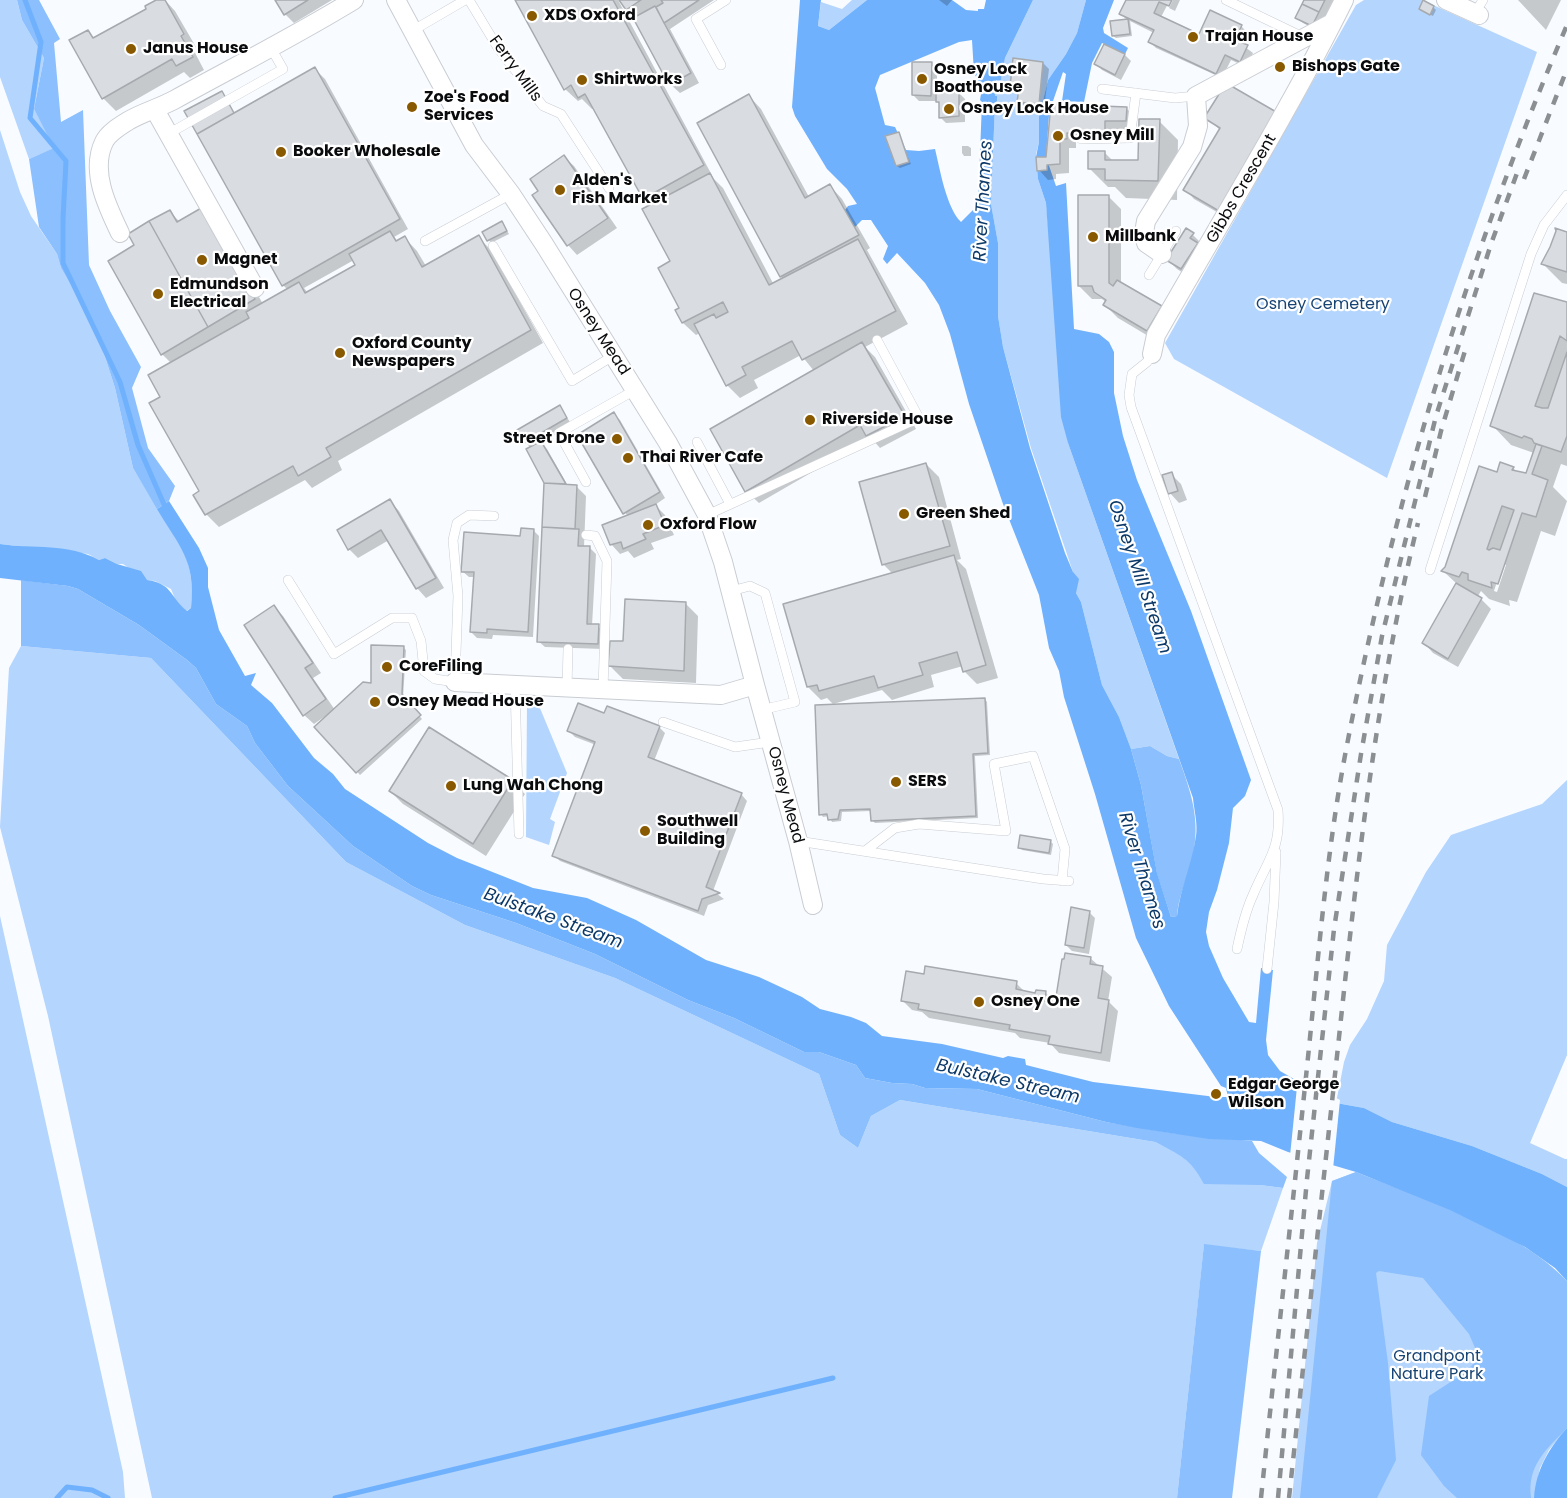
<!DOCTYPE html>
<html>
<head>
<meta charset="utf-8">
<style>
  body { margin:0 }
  canvas { display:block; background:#f8fbff }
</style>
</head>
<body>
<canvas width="1567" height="1498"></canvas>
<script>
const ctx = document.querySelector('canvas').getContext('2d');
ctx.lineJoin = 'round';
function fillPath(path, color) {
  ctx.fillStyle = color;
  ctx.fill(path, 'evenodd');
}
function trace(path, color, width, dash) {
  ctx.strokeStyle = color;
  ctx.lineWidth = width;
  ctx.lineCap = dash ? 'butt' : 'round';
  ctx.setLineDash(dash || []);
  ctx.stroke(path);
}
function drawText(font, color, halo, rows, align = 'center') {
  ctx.font = font + ' Poppins,sans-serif';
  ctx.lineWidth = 4.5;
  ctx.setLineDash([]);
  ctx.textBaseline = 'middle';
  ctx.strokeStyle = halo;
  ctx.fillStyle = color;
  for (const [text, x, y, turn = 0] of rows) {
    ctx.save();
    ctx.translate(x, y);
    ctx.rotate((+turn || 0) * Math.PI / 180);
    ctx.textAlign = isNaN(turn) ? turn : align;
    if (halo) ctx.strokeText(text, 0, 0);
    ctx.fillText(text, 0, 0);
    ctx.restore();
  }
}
fillPath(new Path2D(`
  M0 0H17L22 20 44 58 34 109 55 148 29 159 0 77Z
  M852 0H867L829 30 818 26 821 2 842 9Z
  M1033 0H1086L1077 33 1066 54 1048 80 1039 116V142L1036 154 1038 179 1046 203 1068 443 1179 759 1167 756 1150 746 1131 749 1119 717 1102 685 1081 602 1076 593 1073 572 1031 448 1003 347 998 316V243L991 204 995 103 997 101V96H995L996 79 1001 80 1005 58Z
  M1364 0H1422L1537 52 1387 478 1174 359 1165 343 1356 5Z
  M0 130 20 192 31 216 57 254 61 268 87 312 99 338 115 388 133 468 184 552C192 572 193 587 191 608L186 611 176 601 171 589 155 581 146 580 123 564H117L105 558 99 560 88 554 0 544Z
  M21 646 151 658 346 862 465 925 615 978 819 1074 840 1135 858 1148 871 1116 900 1100 1155 1142 1181 1155 1194 1167 1260 1185 1283 1188 1261 1251 1204 1245 1177 1498H152L48 1016 0 827 9 668Z
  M537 701 567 773 550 819 555 822 549 845 526 837 527 702Z
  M1567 780V1055L1530 1143 1565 1159H1567V1187L1542 1174 1472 1146 1392 1122 1364 1108 1336 1103 1344 1062 1350 1045 1367 1019 1384 981 1387 945 1426 872 1451 835 1542 804Z
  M0 916 123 1472 125 1498H0Z
  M1356 1172 1567 1281V1428L1549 1450 1540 1468 1534 1498H1292L1317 1243 1332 1181Z`), '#b4d5fd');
fillPath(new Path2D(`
  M17 0H39L60 39 54 43 61 122 83 110 89 265 110 311 141 367 132 388 148 448 175 486 169 501 157 509 133 468 115 388 99 338 87 312 61 268 57 254 39 227 29 159 54 148 34 109 44 58 22 20Z
  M21 580 68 586 78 589 139 625 187 660 196 668 216 704 247 726 255 743 288 786 353 846 412 886 431 895 516 923 595 954 688 1000 734 1018 804 1052H819L856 1065 865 1078 892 1083 912 1084 925 1088 977 1089 1106 1122 1172 1133 1252 1141 1259 1153 1287 1177 1283 1188 1260 1185 1204 1184C1190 1158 1180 1155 1155 1142L900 1100 871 1116 858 1148 840 1135 819 1074 615 978 465 925 346 862 151 658 21 646Z
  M1150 746 1167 756 1179 759C1193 798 1202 825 1190 867 1185 884 1178 899 1177 916L1171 917 1157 874 1141 785 1131 749Z
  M1356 1172C1420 1198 1520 1230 1567 1281V1428C1546 1450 1527 1465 1531 1498H1457L1444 1486 1421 1455 1429 1396 1466 1372 1479 1357 1469 1334 1423 1278 1379 1271 1376 1273 1388 1363 1396 1460 1377 1498H1300L1332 1181Z
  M1204 1244 1261 1251 1232 1498H1177Z`), '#8cbffd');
fillPath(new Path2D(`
  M800 0H821L818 26 829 30 867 0H952L966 10 978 11V9H984L986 0H1033L1005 58 1001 80H996L995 96H997V101L995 103 991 204 998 243V316L1003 347 1030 448 1065 553 1073 572 1079 579 1076 593 1081 602 1102 685 1119 717 1131 749 1141 785 1157 873 1171 917 1177 916C1180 889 1192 864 1196 836 1198 824 1194 810 1193 798L1068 443 1061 417 1046 203 1038 179 1036 157 1039 142V116L1048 80 1066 54 1077 33 1086 0H1114L1103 28 1104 33 1128 48 1125 54 1102 43 1092 63 1084 102 1062 101 1066 74 1063 72 1053 101H1050L1046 157 1056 186 1066 183 1074 329 1099 334 1109 342 1114 352V393L1123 436 1137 480 1191 611 1251 780 1245 796 1233 808 1229 843 1217 890 1209 912 1206 932 1209 946 1223 978 1249 1022 1256 1023 1261 968 1273 970 1266 1040 1268 1055 1280 1071 1336 1103 1364 1108 1392 1122 1472 1146 1542 1174 1567 1187V1281L1555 1268 1525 1247 1450 1210 1356 1172 1288 1152 1261 1141 1209 1139 1137 1128 1106 1122 977 1089 925 1088 912 1084 892 1083 865 1078 856 1065 819 1052H804L734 1018 688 1000 595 954 516 923 431 895 412 886 353 846 288 786 255 743 247 726 216 704 196 668 187 660 139 625 78 589 68 586 0 578V544C33 549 69 543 99 560L105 558 117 564 141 571 147 580C173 584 169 596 187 611L191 608C196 560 180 548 157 509L169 501 199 548 208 568V587L219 630 245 676 256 673 251 685 272 703 314 758 333 774 345 789 428 843 457 858 533 888 587 898 636 920 706 960 759 977 802 997 820 1009 851 1017 866 1023 882 1036 942 1044 1003 1058 1008 1056 1025 1059 1026 1065 1093 1082 1216 1097H1228L1226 1088 1221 1086 1169 1006 1136 938 1095 794 1064 697 1059 671 1049 648 1039 595 1003 504 969 404 950 334 939 305 925 283 897 253 887 264 883 259 888 246 871 220H862L854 228 845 210 848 206 857 204 847 189 827 169 795 116 792 107ZM972 40 974 73 982 88 980 100 982 102 978 205 961 222C946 207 940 169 935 149L919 151 906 150 895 127 885 125 875 88 880 75 959 42Z
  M1567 1428V1498H1534C1536 1470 1549 1448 1567 1428Z`), '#70b1fd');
fillPath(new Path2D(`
  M1298 1077 1340 1100 1333 1169 1290 1156Z`), '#f8fbff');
fillPath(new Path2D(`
  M159 0H165L175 11 196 47 193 49 204 70 190 78 184 72 116 111 103 98 88 32 95 39 148 9Z
  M276 0H332L294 23 285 14Z
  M517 0H618L714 179 723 188 774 285 784 279 781 277 749 96 761 109 809 197 830 186 842 199 870 248 867 250 908 324 865 347 875 357 916 429 880 448 871 438 759 503 746 491 814 371 801 355 754 380 758 388 740 398 727 385 700 333 696 335 683 323 677 311 681 308 672 262 652 205 644 198 595 108 592 109 582 99 578 101 565 89Z
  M621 0H714L670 29 699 83 680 93 670 84 636 18Z
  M939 0H952L947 6Z
  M1127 0H1170L1161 17 1200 36 1241 26 1247 32 1241 44 1253 53 1246 67 1231 60 1222 78 1156 48 1150 42 1154 33 1130 21 1132 36 1116 38 1113 36 1128 21 1121 14Z
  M1173 0H1180L1175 11 1169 8Z
  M1306 0H1334L1318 31 1303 23 1297 17Z
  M1518 0H1561L1546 30Z
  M1433 7 1436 10 1433 16 1423 11Z
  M1105 46 1125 55 1131 61 1121 80 1102 70 1096 64Z
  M1043 63 1049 69 1044 109 1025 107 1019 101 1020 93 1011 86Z
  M931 64 937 70V94L959 93 965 99V122L946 123 940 117V105L937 101H919L913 95Z
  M315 69 325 79 408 229 394 237 398 242 405 238 417 251 426 266 478 237 491 250 543 343 338 461 342 470 312 488 305 480 219 527 206 514 201 492 162 397 172 364 162 354 136 246 170 212 180 222H216L263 304 288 290 283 285 235 114ZM354 260 357 265 308 293 304 288Z
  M1226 85 1229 219 1194 199 1185 189 1220 130 1206 117Z
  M1052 106 1126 108 1136 118 1135 130 1114 129V142H1076V148H1069V173L1056 174V179L1048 180 1039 170 1048 159Z
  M1159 121 1178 140 1177 200 1126 198 1115 187H1108L1089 168 1105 153 1113 161 1140 162Z
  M898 134 911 164 900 168 897 166Z
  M962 146H968L971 148V156H964L962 153Z
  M564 157 574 166 617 228 577 255 568 245 540 191Z
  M1108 196 1121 209V284L1161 308 1174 320 1160 343 1118 318 1105 305 1107 303 1102 299H1092L1079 286Z
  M504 226 509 234 491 243 484 232Z
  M1567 234V284L1562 283 1543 264Z
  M1193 235 1202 244 1191 278 1177 269 1168 260Z
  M1567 304V466L1561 464 1553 487 1567 501 1555 536 1541 531 1517 602 1509 600 1510 606 1489 599 1481 591 1478 596 1491 609 1458 667 1433 653 1424 643 1457 584 1443 571 1498 474 1513 468 1518 473 1527 475 1534 453 1511 445 1492 425ZM1503 563 1506 565 1497 592 1494 591Z
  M560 407 572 425 540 443 547 449 568 486H576L586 496 584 547 590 548 596 554 592 626H598L604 632 603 649 545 647 538 641 546 483 531 448 525 442Z
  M614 414 620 420 665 498 655 505 665 515 674 535 651 543 654 549 634 558 628 551 620 554 611 544 628 517 579 435Z
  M926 464 939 477 961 559 957 560 966 569 998 678 977 684 964 671 963 666 931 675 934 687 892 700 882 690 833 704 827 698 821 700 808 687 893 574 883 564Z
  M1171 474 1181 484 1187 500 1179 503 1170 493Z
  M390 501 399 511 444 588 426 598 417 588 389 540 358 558 349 549Z
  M533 530 539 536 533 637 493 635 492 639 477 638 471 632 475 577H469L462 571Z
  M686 604 698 616 696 683 623 679 610 666 625 643Z
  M274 607 283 616 321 673 313 678 335 710 373 685 403 647 406 650 403 698 422 719 360 775 316 727 325 718 324 717 314 724 304 715Z
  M985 699 987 702 990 755 975 756 978 818 875 823 872 820V811L842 812 841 821 832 822 829 816 823 817 821 814Z
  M605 715 659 727 665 733 654 761 741 794 747 801 713 891 724 899 708 905 704 916 560 861 554 855 596 745 575 737 569 731Z
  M429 729 512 781 525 794 486 856 403 804 390 791Z
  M1050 841 1053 844 1051 855 1022 850 1020 847Z
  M1089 912 1095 918 1089 954 1072 951 1066 945Z
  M1090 958 1112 977 1108 1001 1118 1011 1110 1062 1059 1053 1050 1043 1020 1038 1015 1033 929 1018 922 1012 912 1010 903 1001 1016 983 1026 993 1036 994 1046 993 1056 1004Z`), '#0003');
trace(new Path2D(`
  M25 0 41 42 30 118 66 161 63 219V263L120 382 138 445 166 509
  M57 1498 67 1487 92 1490 108 1498
  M335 1498 833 1378`), '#70b1fd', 5);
const building = new Path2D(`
  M156 0H165L184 34 181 36 193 57 176 66 172 59 102 99 69 40 88 30 93 38 146 9 145 6Z
  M275 0H308L284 15Z
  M515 0H613L704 165 643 199 585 94 578 98 571 85 564 90Z
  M619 0H641L626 10Z
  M661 0H699L664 23 656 7 663 3Z
  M1126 0H1172L1169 6 1159 2 1154 13 1199 34 1210 10 1242 25 1235 40 1248 45 1240 62 1225 55 1216 74 1148 42 1154 30 1119 14Z
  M1304 0H1325L1319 12 1302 4Z
  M1423 0 1434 6 1430 15 1419 9Z
  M1302 4 1319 12 1312 26 1295 18Z
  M655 6 691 73 669 85 633 18Z
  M1128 19 1130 34 1112 36 1110 21Z
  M1104 44 1125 54 1115 75 1094 64Z
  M1013 58 1043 62 1039 104 1017 102 1019 88 1010 87Z
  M912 62H932L931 96 912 95Z
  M315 67 400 219 282 286 197 134Z
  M1226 83 1278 113 1219 211 1183 190 1220 128 1204 118Z
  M222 91 234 113 197 134 184 111Z
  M936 92H959V116L939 118V102H936Z
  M749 94 805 198 830 184 859 235 780 277 697 123Z
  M1051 104 1127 107 1126 121H1105V133H1067V139H1060V164L1047 165V170L1037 171 1036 157H1046Z
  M1139 119H1160L1158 181 1105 180V169H1088V151H1105V160H1138Z
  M899 132 909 162 896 166 885 136Z
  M564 155 608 218 567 246 532 195 538 191 530 179Z
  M710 173 769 285 858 239 896 311 802 360 792 341 742 367 746 375 726 386 694 324 714 314 716 318 728 312 723 302 682 323 675 310 679 308 658 268 670 261 642 209Z
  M1078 195H1109V283L1113 286 1117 280 1162 306 1147 331 1103 305 1106 300 1094 292 1092 286H1078Z
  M203 207 255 299 208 327 149 221 170 210 177 222Z
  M149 221 208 327 161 355 108 261 134 245 128 234Z
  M502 221 507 231 487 241 482 232Z
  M1186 228 1194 233 1190 238 1198 243 1181 269 1166 260Z
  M1555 228 1567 232V272L1541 264 1550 247 1556 231Z
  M390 231 396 241 405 236 422 267 479 235 531 330 326 448 331 457 298 476 293 466 205 515 193 495 199 491 149 403 160 397 148 375 249 318 246 312 299 282 305 293 355 265 349 254Z
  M1534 293 1567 302V341L1560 336 1535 406 1542 408H1548L1567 352V436L1561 452 1534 443 1532 439 1524 436 1522 438 1490 426Z
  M862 342 905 416 866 436 860 425 745 492 710 429Z
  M560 405 567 418 524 443 517 430Z
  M614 412 660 492 623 514 577 435Z
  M541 441 566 484 544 483 526 449Z
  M1536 444 1542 446 1532 474 1548 480 1536 517 1522 513 1498 584 1491 582 1492 588 1468 580V574L1462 572 1459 577 1441 571 1445 567 1479 466 1497 472 1500 462 1514 467 1512 470 1526 473ZM1502 506 1514 510 1500 550 1493 548 1489 550 1487 549Z
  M926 463 950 546 882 565 859 482Z
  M1172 472 1178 491 1168 494 1162 475Z
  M544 483 577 485 575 529 542 527Z
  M390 499 436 578 416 589 381 530 348 550 337 530Z
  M656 504 665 525 643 534 646 539 623 549 621 542 610 545 602 525Z
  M542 527 579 529 578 546H590L587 624H599L598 644 537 642Z
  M521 528 534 529 528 632 487 629V633L470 632 474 572H461L464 532 520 536Z
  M954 555 986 665 963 672 957 652 919 663 923 675 878 688 874 676 819 691 817 685 807 687 783 604Z
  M1456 583 1482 598 1448 659 1422 643Z
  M625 599 686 602 684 671 608 666 610 641H623Z
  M274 605 313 663 305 668 326 699 303 716 244 625Z
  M371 645 404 646 402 694 421 715 356 773 314 727 363 682 371 683Z
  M985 698 988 753 973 754 976 816 871 821 870 809 840 810 838 819 828 820 827 814 819 815 815 705Z
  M578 703 604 713 607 706 660 726 648 757 742 793 706 887 720 893 702 899 698 911 552 856 595 742 567 731Z
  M429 727 513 780 473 844 389 791Z
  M1020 835 1051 840 1049 853 1018 848Z
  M1071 907 1090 911 1084 948 1065 945Z
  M1065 953 1091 957 1090 964 1103 966 1098 998 1109 1000 1101 1053 1048 1044 1050 1036 1009 1029 1010 1025 918 1009 919 1004 901 1001 906 971 924 974 925 966 1017 981 1016 989 1035 993 1036 990 1046 991 1045 1001 1055 1003 1062 959H1064Z`);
fillPath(building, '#d9dde2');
trace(building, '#a6aaae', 1.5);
const lane = new Path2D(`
  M469 0 498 48 543 106 561 114 609 188
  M1226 0 1305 38
  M1475 13 1483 0
  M412 31 465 0
  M721 65 696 19 726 0
  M1102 89 1175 98 1196 96
  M168 134 283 69 271 48
  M1081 139 1130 138 1136 93
  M425 241 511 194
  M493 246 572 381 613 356
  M1149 275 1176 231
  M1152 354 1147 362 1132 374 1129 395 1131 407 1278 810C1281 850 1267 861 1253 895 1245 912 1241 930 1237 949
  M697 442 730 504
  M586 482 559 433 635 390
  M707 515 919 418 877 340
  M586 535 595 536 607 561 603 690
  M1430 570 1531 254 1544 225 1567 195
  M288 580 334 654 392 618H412L421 641 424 671 435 679 455 682 458 596 453 540 457 523 469 515 494 516
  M731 591 750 586 765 593 795 702 761 710
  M515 685 519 834
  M567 688 568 649
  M663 722 735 747 770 742
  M798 841 1043 879 1069 881
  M865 851 895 828 919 824 1006 831 994 764 1033 756 1065 849 1062 881
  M1267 969 1274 902 1276 852`);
const street = new Path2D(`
  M396 0 474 145 511 194 544 244 668 443 707 515 723 562 755 685 798 841 813 905
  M1446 0 1479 15
  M155 110 255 288
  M120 233C107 206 90 171 104 142 108 133 120 126 128 121 141 113 159 108 174 100 234 67 295 36 354 0
  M1162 254 1146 243 1144 233 1146 221 1192 147 1198 126 1196 96 1332 23
  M1152 354 1156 335C1219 224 1287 115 1344 0
  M455 682 721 695 755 685`);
trace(lane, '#c9cdd2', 10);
trace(street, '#c9cdd2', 20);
trace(lane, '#fff', 9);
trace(street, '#fff', 18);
trace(new Path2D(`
  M1524 179 1567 69
  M1425 497 1441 431 1467 344
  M1261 1498C1276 1354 1292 1211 1307 1067 1318 962 1326 855 1346 750 1394 500 1467 259 1567 25
  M1278 1498 1307 1179 1334 929 1361 754 1382 636 1436 416 1491 244 1520 165
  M1289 1498C1305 1350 1321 1203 1337 1056 1356 878 1375 697 1418 523`), '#8c8f92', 4.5, [10, 10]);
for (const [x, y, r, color] of [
  [532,16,6,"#895900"],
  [1193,37,6,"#895900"],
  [131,49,6,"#895900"],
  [1280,67,6,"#895900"],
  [922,79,6,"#895900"],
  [582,80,6,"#895900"],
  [412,107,6,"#895900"],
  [949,109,6,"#895900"],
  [1058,136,6,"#895900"],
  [281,152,6,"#895900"],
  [560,190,6,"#895900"],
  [1093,237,6,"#895900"],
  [202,260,6,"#895900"],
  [158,294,6,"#895900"],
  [340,353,6,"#895900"],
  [810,420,6,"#895900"],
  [617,439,6,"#895900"],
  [628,458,6,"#895900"],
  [904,514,6,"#895900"],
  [648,525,6,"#895900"],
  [387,667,6,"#895900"],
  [375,702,6,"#895900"],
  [896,782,6,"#895900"],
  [451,786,6,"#895900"],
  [645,831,6,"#895900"],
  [979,1002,6,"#895900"],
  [1216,1094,6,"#895900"]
]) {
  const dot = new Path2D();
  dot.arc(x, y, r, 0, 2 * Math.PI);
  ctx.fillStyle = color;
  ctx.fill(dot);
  trace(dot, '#fff', 2);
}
drawText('bold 16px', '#0a0b0d', '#fff', [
  ["XDS Oxford",544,16],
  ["Trajan House",1205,37],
  ["Janus House",143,49],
  ["Bishops Gate",1292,67],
  ["Osney Lock",934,70],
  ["Boathouse",934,88],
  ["Shirtworks",594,80],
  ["Zoe's Food",424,98],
  ["Services",424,116],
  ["Osney Lock House",961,109],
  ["Osney Mill",1070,136],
  ["Booker Wholesale",293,152],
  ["Alden's",572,181],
  ["Fish Market",572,199],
  ["Millbank",1105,237],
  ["Magnet",214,260],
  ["Edmundson",170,285],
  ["Electrical",170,303],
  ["Oxford County",352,344],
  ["Newspapers",352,362],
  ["Riverside House",822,420],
  ["Street Drone",605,439,"right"],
  ["Thai River Cafe",640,458],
  ["Green Shed",916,514],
  ["Oxford Flow",660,525],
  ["CoreFiling",399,667],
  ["Osney Mead House",387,702],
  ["SERS",908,782],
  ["Lung Wah Chong",463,786],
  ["Southwell",657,822],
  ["Building",657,840],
  ["Osney One",991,1002],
  ["Edgar George",1228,1085],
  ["Wilson",1228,1103]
], 'left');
drawText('16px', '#0a0b0d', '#fff', [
  ["Ferry Mills",515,69,54],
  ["Gibbs Crescent",1242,189,-60],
  ["Osney Mead",598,332,57],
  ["Osney Mead",785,795,75]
]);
drawText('16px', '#184474', '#fff', [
  ["Osney Cemetery",1323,305],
  ["Grandpont",1437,1357],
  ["Nature Park",1437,1375]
]);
drawText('italic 18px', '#0c3968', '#fff', [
  ["River Thames",984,201,-87],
  ["Osney Mill Stream",1139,577,71],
  ["River Thames",1141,871,73],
  ["Bulstake Stream",553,919,20],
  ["Bulstake Stream",1008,1082,13]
]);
</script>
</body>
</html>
